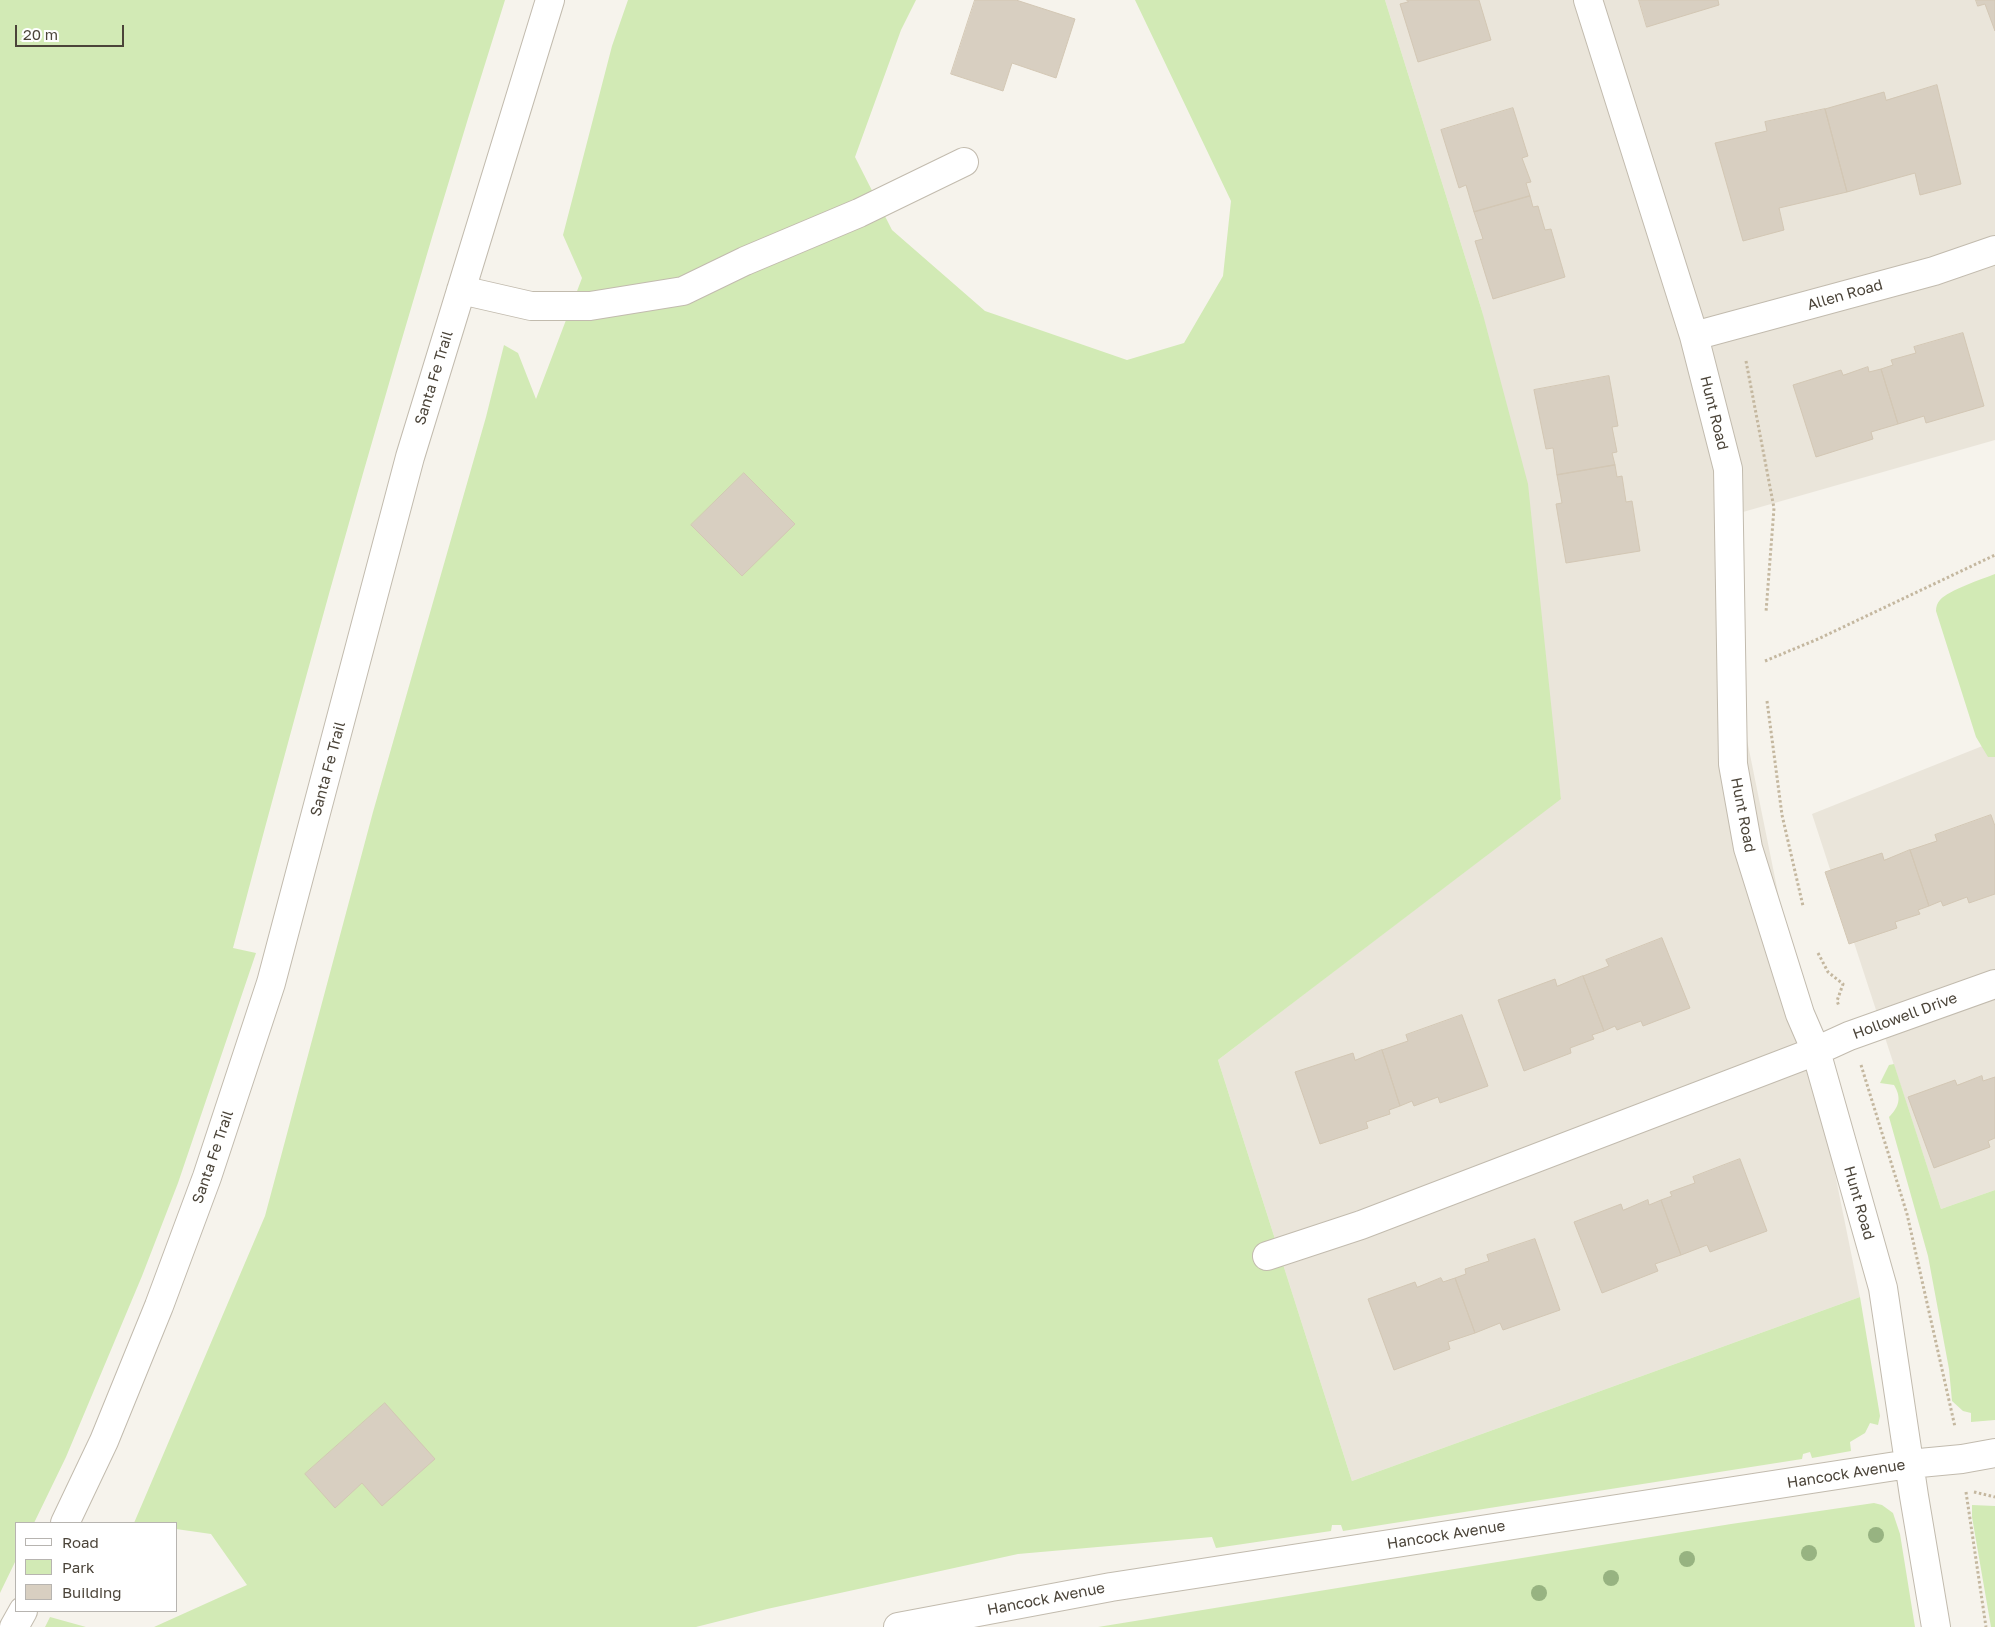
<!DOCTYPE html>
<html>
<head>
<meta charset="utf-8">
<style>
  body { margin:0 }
  #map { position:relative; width:1995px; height:1627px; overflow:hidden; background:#f6f3ec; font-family:"Golos Text",sans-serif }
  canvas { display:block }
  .legend { position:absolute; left:15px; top:1522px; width:162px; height:90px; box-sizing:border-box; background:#fff; border:1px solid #b7b4b0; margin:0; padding:6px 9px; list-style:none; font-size:15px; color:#4b4439 }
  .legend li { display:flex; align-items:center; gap:10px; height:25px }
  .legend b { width:25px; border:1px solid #b7b4b0 }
  .scale { position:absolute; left:15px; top:25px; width:109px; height:22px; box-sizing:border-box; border:2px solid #4b4439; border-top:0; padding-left:6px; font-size:15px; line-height:18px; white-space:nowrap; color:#4b4439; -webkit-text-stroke:4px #fff; paint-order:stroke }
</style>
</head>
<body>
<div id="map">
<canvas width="1995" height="1627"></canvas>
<ul class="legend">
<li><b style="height:6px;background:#fff"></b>Road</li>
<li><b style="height:14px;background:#d2eab5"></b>Park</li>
<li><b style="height:14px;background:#d8cfc1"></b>Building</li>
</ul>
<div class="scale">20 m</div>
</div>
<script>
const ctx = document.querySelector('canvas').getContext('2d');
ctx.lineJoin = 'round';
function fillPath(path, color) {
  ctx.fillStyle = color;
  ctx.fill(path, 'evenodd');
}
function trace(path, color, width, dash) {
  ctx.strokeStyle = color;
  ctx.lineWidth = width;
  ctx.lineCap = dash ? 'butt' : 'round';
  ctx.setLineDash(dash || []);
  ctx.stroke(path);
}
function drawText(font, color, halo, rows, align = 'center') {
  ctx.font = font + ' "Golos Text",sans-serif';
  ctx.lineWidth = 5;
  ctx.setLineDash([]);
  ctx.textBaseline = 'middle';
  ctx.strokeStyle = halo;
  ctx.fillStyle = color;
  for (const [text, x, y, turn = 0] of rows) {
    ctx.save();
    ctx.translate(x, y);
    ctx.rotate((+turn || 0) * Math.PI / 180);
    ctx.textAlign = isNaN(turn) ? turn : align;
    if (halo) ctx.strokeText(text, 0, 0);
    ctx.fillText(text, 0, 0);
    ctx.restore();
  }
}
fillPath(new Path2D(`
  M1385 0H1995V440L1736 514 1732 666 1860 1297 1352 1481 1218 1060 1561 798 1482 311Z
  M1995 741V1190L1941 1209 1812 814Z`), '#eae5da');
fillPath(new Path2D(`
  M0 0H505C406 313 317 630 233 948L256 953 178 1183 142 1276 66 1457 34 1523H16V1560L0 1593Z
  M628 0H916L901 30 855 157 892 230 985 311 1127 360 1184 343 1223 276 1231 201 1135 0H1385L1482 311 1528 484 1561 799 1218 1060 1352 1481 1860 1297 1880 1416 1878 1425 1870 1423 1865 1433 1850 1442 1851 1451 1812 1458 1810 1452 1803 1454 1802 1459 1343 1531 1341 1525H1332L1331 1531 1216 1548 1212 1537 1018 1554 767 1609 696 1627H154L247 1585 211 1534 176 1529V1523H134L265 1216 373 812 486 417 504 345 518 353 536 399 582 278 563 235 612 46Z
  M1995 574V757H1988L1976 737 1936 611C1936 607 1937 603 1940 600 1949 590 1982 579 1995 574Z
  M1894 1064 1941 1209 1995 1190V1420L1971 1422V1413L1963 1411 1952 1401 1949 1369 1928 1256 1889 1117C1899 1107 1902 1098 1894 1085L1880 1083 1889 1065Z
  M1874 1503 1882 1505 1893 1513 1900 1534 1915 1627H1098L1731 1524Z
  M1972 1505 1995 1506V1627H1991L1972 1517Z
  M50 1617 86 1627H45Z`), '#d2eab5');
const building = new Path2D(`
  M975 0H1016L1075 19 1056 78 1012 63 1003 91 951 74Z
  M1407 0H1479L1491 40 1418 62 1400 4 1408 2Z
  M1639 0H1718L1719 5 1647 27Z
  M1976 0H1995V31L1985 4 1978 6Z
  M1937 85 1961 184 1920 195 1915 173 1847 192 1825 109 1884 92 1886 100Z
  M1513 108 1528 156 1522 158 1531 182 1526 183 1530 196 1474 212 1466 185 1459 188 1441 130Z
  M1825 109 1847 192 1779 208 1784 230 1743 241 1715 143 1767 131 1765 122Z
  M1530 196 1533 207 1538 206 1545 230 1551 229 1565 277 1493 299 1475 241 1483 239 1474 212Z
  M1963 333 1984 406 1926 423 1924 416 1898 424 1881 369 1893 365 1891 360 1916 353 1914 347Z
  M1868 367 1869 372 1881 369 1898 424 1871 432 1873 439 1816 457 1793 385 1841 370 1843 375Z
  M1609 376 1618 426 1612 427 1617 452 1612 453 1615 465 1557 475 1553 448 1546 449 1534 390Z
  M1615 465 1617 477 1622 476 1626 502 1632 501 1640 551 1566 563 1556 504 1562 503 1557 475Z
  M744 473 795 524 742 576 691 525Z
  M1991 815 1995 826V894L1969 903 1967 897 1943 906 1941 901 1929 906 1910 850 1937 841 1935 835Z
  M1910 850 1929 906 1918 910 1920 914 1895 922 1897 928 1849 944 1825 872 1882 853 1884 860Z
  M1662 938 1690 1008 1643 1026 1641 1021 1617 1030 1615 1026 1604 1031 1583 976 1609 966 1606 960Z
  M1583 976 1604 1031 1592 1035 1594 1039 1570 1048 1571 1053 1524 1071 1498 1000 1555 979 1557 986Z
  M1462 1015 1488 1086 1440 1103 1438 1097 1414 1106 1412 1101 1400 1106 1382 1050 1408 1041 1406 1035Z
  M1382 1050 1400 1106 1389 1110 1390 1114 1366 1122 1368 1128 1320 1144 1295 1072 1353 1053 1355 1060Z
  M1982 1076 1983 1081 1995 1077V1138L1988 1141 1990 1147 1934 1168 1908 1097 1955 1080 1957 1085Z
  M1740 1159 1767 1231 1710 1252 1707 1245 1681 1255 1661 1200 1672 1196 1670 1192 1695 1183 1693 1177Z
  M1648 1200 1649 1205 1661 1200 1681 1255 1655 1264 1658 1271 1602 1293 1574 1222 1621 1204 1623 1210Z
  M1535 1239 1560 1310 1503 1330 1500 1323 1475 1333 1455 1278 1466 1274 1465 1269 1489 1261 1487 1255Z
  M1441 1278 1443 1282 1455 1278 1475 1333 1448 1342 1450 1349 1394 1370 1368 1299 1415 1282 1417 1287Z
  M385 1403 435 1459 382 1506 362 1483 335 1508 305 1474Z`);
fillPath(building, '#d8cfc1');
trace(building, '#d3c7b4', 1);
const minor = new Path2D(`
  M1588 0 1694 336 1728 469 1733 764 1748 848 1800 1014 1816 1051 1883 1288 1914 1496 1936 1627
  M461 290 531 306H590L683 291 745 261 859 213 964 162
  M1694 336 1934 271 1995 250
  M1267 1256 1361 1225 1816 1051 1849 1036 1995 984
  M65 1523 104 1441 159 1306 207 1177 271 983 410 457 550 0
  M14 1627 23 1611
  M898 1627 1111 1587 1909 1464 1962 1459 1995 1453`);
trace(minor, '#c2bbae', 30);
trace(new Path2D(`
  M1746 361 1774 508 1766 612
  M1765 661 1818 639 1995 555
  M1767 701 1782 815 1803 906
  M1818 953 1828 972 1843 984 1837 1001 1839 1006
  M1861 1065 1907 1214 1955 1427
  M1966 1492 1986 1627
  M1974 1492 1995 1497`), '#c4b79f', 3, [2.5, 2.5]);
trace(minor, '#fff', 28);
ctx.fillStyle = '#97b381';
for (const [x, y] of [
  [1876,1535],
  [1809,1553],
  [1687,1559],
  [1611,1578],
  [1539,1593]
]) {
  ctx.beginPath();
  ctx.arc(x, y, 8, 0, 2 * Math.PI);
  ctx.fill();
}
drawText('15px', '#4b4439', '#fff', [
  ["Allen Road",1845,295,-16],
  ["Santa Fe Trail",434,378,-73],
  ["Hunt Road",1714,413,76],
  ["Santa Fe Trail",328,769,-75],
  ["Hunt Road",1743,815,79],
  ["Hollowell Drive",1905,1016,-20],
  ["Santa Fe Trail",213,1157,-71],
  ["Hunt Road",1859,1203,74],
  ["Hancock Avenue",1846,1474,-9],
  ["Hancock Avenue",1446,1535,-9],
  ["Hancock Avenue",1046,1599,-11]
]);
</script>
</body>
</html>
